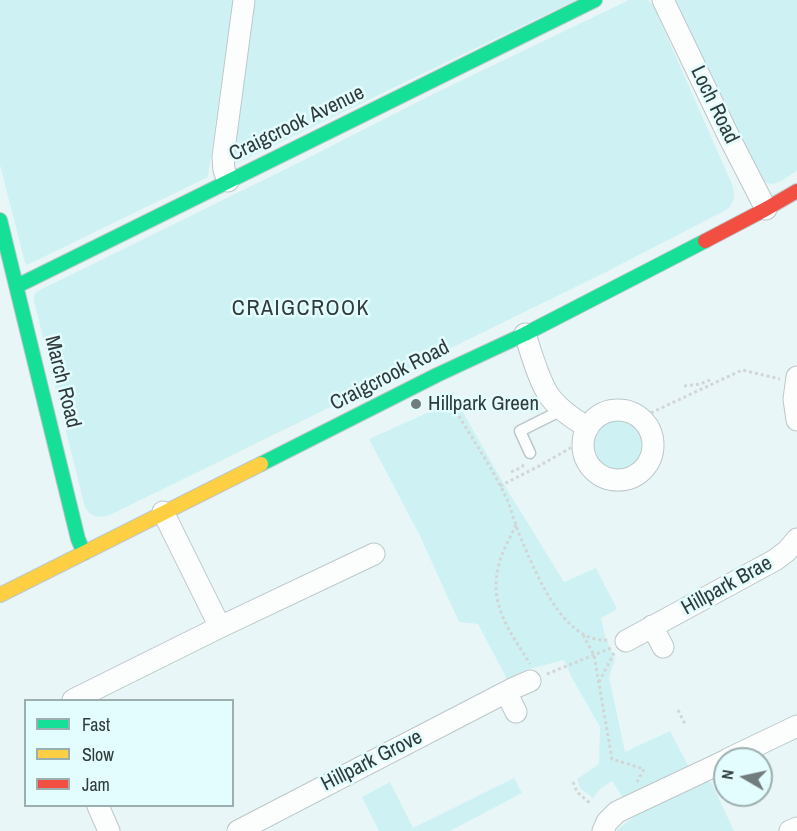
<!DOCTYPE html>
<html>
<head>
<meta charset="utf-8">
<style>
  body { margin:0 }
  #map { position:relative; width:797px; height:831px; overflow:hidden; background:#e9f6f7; font-family:"Archivo Narrow",sans-serif }
  canvas { display:block }
  .legend { position:absolute; left:24px; top:699px; width:210px; height:108px; box-sizing:border-box; background:#e3fcfd; border:2px solid #9cafaf; margin:0; padding:8px 10px; list-style:none; font-size:18px; color:#313b3b }
  .legend li { display:flex; align-items:center; gap:12px; height:30px }
  .legend b { width:30px; border:2px solid #9cafaf }
  .north { position:absolute; left:713px; top:747px; width:60px; height:60px; box-sizing:border-box; background:#e3fcfd; border:2px solid #9cafaf; border-radius:50%; rotate:279deg; font-size:16px; font-weight:700; line-height:24px; text-align:center; color:#313b3b }
  .north::after { content:''; display:block; margin:auto; width:21px; height:27px; background:#717c7d; clip-path:polygon(50% 0,100% 100%,50% 72%,0 100%) }
</style>
</head>
<body>
<div id="map">
<canvas width="797" height="831"></canvas>
<ul class="legend">
<li><b style="height:8px;background:#16e098"></b>Fast</li>
<li><b style="height:8px;background:#ffcf43"></b>Slow</li>
<li><b style="height:8px;background:#f24e42"></b>Jam</li>
</ul>
<div class="north">N</div>
</div>
<script>
const ctx = document.querySelector('canvas').getContext('2d');
ctx.lineJoin = 'round';
function fillPath(path, color) {
  ctx.fillStyle = color;
  ctx.fill(path, 'evenodd');
}
function trace(path, color, width, dash) {
  ctx.strokeStyle = color;
  ctx.lineWidth = width;
  ctx.lineCap = dash ? 'butt' : 'round';
  ctx.setLineDash(dash || []);
  ctx.stroke(path);
}
function drawText(font, color, halo, rows, align = 'center') {
  ctx.font = font + ' "Archivo Narrow",sans-serif';
  ctx.lineWidth = 5;
  ctx.setLineDash([]);
  ctx.textBaseline = 'middle';
  ctx.strokeStyle = halo;
  ctx.fillStyle = color;
  for (const [text, x, y, turn = 0] of rows) {
    ctx.save();
    ctx.translate(x, y);
    ctx.rotate((+turn || 0) * Math.PI / 180);
    ctx.textAlign = isNaN(turn) ? turn : align;
    if (halo) ctx.strokeText(text, 0, 0);
    ctx.fillText(text, 0, 0);
    ctx.restore();
  }
}
fillPath(new Path2D(`
  M0 0H233L208 177 27 265 25 263 0 165Z
  M255 0H576L237 163 234 158 235 152Z
  M629 0H648L653 5 732 184C735 194 735 200 728 209L606 272 108 516C96 518 88 516 84 504L34 301V296L36 292 308 158 433 94Z
  M673 0H797V171C785 178 772 191 760 179Z
  M456 400 505 486 564 582 596 568 617 609 601 618 605 636 615 659 609 677 625 752 670 731 689 767 634 795 622 796 612 781 600 789 593 798 580 788 577 779 599 764 600 727 572 678 564 660 526 670 507 679 478 624 459 622 420 536 369 439Z
  M589 445a29 29 0 1 1 58 0a29 29 0 1 1-58 0Z
  M514 778 522 793 450 831H379L362 797 390 782 413 828Z
  M693 782H711L734 831H616L629 820Z`), '#cef2f3');
const lane = new Path2D(`
  M530 453 520 431 562 410`);
const street = new Path2D(`
  M663 0 729 137 766 209
  M228 181 224 170 223 157 244 0
  M525 334C531 352 539 382 550 397 560 410 574 419 588 428
  M797 377 794 399 797 420
  M583 445a35 35 0 1 1 70 0a35 35 0 1 1-70 0Z
  M163 512 220 627
  M652 626 663 647
  M626 641 775 560 787 551 797 539
  M506 692 516 712
  M73 700 220 627 374 554
  M728 759 797 726
  M98 806 109 831
  M238 831 514 688 530 681
  M603 831 607 822 617 812 725 761
  M790 831 797 828`);
const fast = new Path2D(`
  M0 220 78 539 84 553
  M17 286 595 0
  M261 464 437 375 525 334 705 241`);
const slow = new Path2D(`
  M0 595 261 464`);
const jam = new Path2D(`
  M705 241 766 209 797 191`);
trace(lane, '#bcc7c8', 13);
trace(street, '#bcc7c8', 23);
trace(fast, '#bcc7c8', 16);
trace(slow, '#bcc7c8', 16);
trace(jam, '#bcc7c8', 16);
trace(new Path2D(`
  M684 386 700 384 710 380
  M447 395C465 429 488 460 505 495 510 504 512 515 516 525 519 535 524 545 528 555 542 586 568 644 609 640
  M640 418 742 370 780 379
  M511 472 522 467 524 464
  M500 486 539 466 572 447H582
  M516 525C510 538 502 551 499 564 488 605 510 631 530 664
  M583 635 594 655 612 759 644 769 637 782
  M547 674 611 648
  M599 682 614 653
  M678 710 686 726
  M573 782 577 792 591 804`), '#d2d6d6', 3, [3, 3]);
trace(lane, '#fcfefe', 10);
trace(street, '#fcfefe', 21);
trace(fast, '#16e098', 14);
trace(slow, '#ffcf43', 14);
trace(jam, '#f24e42', 14);
for (const [x, y, r, color] of [
  [416,404,6,"#717c7d"]
]) {
  const dot = new Path2D();
  dot.arc(x, y, r, 0, 2 * Math.PI);
  ctx.fillStyle = color;
  ctx.fill(dot);
  trace(dot, '#e3fcfd', 2);
}
drawText('21px', '#313b3b', '#e3fcfd', [
  ["Loch Road",714,105,64],
  ["Craigcrook Avenue",297,124,-26],
  ["Craigcrook Road",390,376,-27],
  ["March Road",62,382,76],
  ["Hillpark Brae",727,586,-29],
  ["Hillpark Grove",372,761,-27]
]);
drawText('21px', '#313b3b', '#e3fcfd', [
  ["Hillpark Green",428,404]
], 'left');
ctx.letterSpacing = '1.5px';
drawText('22px', '#313b3b', '#e3fcfd', [
  ["CRAIGCROOK",301,309]
]);
ctx.letterSpacing = '0px';
</script>
</body>
</html>
